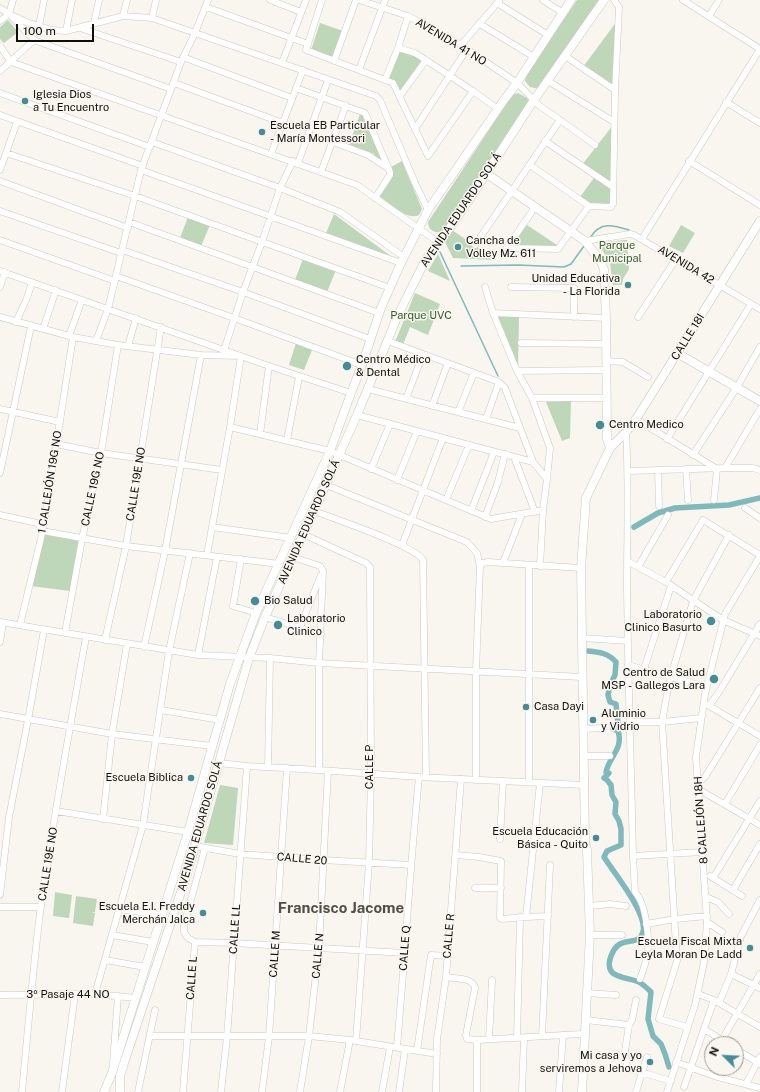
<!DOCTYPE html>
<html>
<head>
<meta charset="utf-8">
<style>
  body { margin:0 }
  #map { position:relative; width:760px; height:1092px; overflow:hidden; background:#f8f6ee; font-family:"Public Sans",sans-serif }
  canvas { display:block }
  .north { position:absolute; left:704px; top:1036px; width:40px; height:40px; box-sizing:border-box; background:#f8f6ee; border:1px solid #9a9993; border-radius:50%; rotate:294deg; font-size:11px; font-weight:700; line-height:16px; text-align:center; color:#0e0e0b }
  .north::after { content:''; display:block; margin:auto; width:14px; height:18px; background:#458c96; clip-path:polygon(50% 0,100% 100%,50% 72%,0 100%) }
  .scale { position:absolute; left:16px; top:24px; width:78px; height:18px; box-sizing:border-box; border:2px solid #0e0e0b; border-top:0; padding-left:5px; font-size:12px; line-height:14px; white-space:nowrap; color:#0e0e0b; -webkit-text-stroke:3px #f8f6ee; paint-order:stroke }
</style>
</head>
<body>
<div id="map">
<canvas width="760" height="1092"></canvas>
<div class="north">N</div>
<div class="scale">100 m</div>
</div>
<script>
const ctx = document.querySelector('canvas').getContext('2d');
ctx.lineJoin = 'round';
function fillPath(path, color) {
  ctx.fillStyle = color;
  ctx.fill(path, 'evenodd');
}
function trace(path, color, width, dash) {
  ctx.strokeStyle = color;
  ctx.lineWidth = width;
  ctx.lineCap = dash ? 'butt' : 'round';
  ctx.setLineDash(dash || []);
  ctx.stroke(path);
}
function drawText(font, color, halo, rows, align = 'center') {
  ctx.font = font + ' "Public Sans",sans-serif';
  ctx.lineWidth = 3;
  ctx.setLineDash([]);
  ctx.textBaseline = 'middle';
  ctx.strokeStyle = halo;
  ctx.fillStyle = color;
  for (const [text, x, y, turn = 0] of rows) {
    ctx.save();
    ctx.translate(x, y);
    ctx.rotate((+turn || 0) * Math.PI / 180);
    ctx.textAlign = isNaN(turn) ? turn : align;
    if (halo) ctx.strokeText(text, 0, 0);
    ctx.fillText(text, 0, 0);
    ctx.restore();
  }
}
fillPath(new Path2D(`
  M577 0H601L539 89 530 87 525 81 526 75Z
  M8 20 18 32 4 43 0 39V27Z
  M617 21 614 89 583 67Z
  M320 23 343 31 333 58 311 50Z
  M399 50 414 54 423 60 400 93 387 79Z
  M518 93 527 98 529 101 444 231C436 234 428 231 428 222L512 95Z
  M360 114 365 115 386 164 376 159 374 154 349 145Z
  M613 125 611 206 590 204 580 197 596 175 582 165Z
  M402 161 422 209 419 215C406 221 390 203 379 196L393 176V173L391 167Z
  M334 214 392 257 326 233Z
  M188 217 210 225 201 246 180 238Z
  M524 223 560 247 508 246Z
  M681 225 695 233 683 253 669 246Z
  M452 230 496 260 453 258 445 242Z
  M625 240H627L629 269 623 279 622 285H613L610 263 598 243Z
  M438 254 450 281 428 271Z
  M303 259 336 270 327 292 295 280Z
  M415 293 440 304 428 335 410 327 403 345 395 342Z
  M495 315 519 316 518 370Z
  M296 343 312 350 304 370 289 365Z
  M571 401 570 438 562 441 546 402Z
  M44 533 80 541 70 591 31 586Z
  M220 785 238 788 233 845 204 843Z
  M55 892 72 895 69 918 53 916Z
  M76 896 97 899 95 912H92L95 913 93 926 73 923Z`), '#bed7b9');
trace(new Path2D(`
  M590 238C600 221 613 225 629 230
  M440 252 498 376
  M461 266 518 265 564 267 571 264 584 246`), '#7fb9bb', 1.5);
trace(new Path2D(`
  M634 527 658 513 675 508 729 505 760 498
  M588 651C599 652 608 653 616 662L615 675 610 685 608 695 610 702 616 704 618 724 613 727V729L618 731C624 748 609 757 606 772L609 773 604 778 607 780 611 785 612 795 616 802 615 814 619 821 621 829V845L607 851 604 857C614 873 648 914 643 932 640 944 629 939 620 944 613 948 606 963 611 971 614 977 632 979 639 982 644 985 647 988 651 992L648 1019 653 1036 661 1044 665 1054 669 1067`), '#7fb9bb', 5.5);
const street = new Path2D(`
  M270 0 301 12
  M322 0 306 50 393 83 428 156 473 91
  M359 0 408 16 461 45 517 83 534 100 537 104 560 120 475 245
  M543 0 563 13
  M683 0 760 49
  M497 3 548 35
  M206 7 308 44
  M0 8 9 14 34 40 171 89
  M9 14 26 22 52 30 66 31 123 16 152 18 376 96 380 100 415 183 428 210
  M123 16 127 0
  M709 16 719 0
  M152 18 156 0
  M0 21 9 14 13 0
  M94 23 99 0
  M480 24 534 57
  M39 26 44 0
  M80 28 181 62
  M66 31 72 0
  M461 45 499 1
  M0 46 11 62 357 185 438 242
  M398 48 415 53 473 91 498 109
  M565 56 615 90
  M183 57 292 98
  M334 61 356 0
  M282 63 306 0
  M359 70 385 0
  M0 71 34 40
  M385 80 398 48 408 16
  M548 81 614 122
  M174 83 283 123
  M296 88 365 113 390 172V175L375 198
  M0 93 150 147
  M400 96 426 60
  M726 102 760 123
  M0 115 143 166
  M560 120 595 145
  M415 129 467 49
  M545 141 613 187
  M152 142 280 188 340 212 404 257
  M333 142 368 155 389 169
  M6 153 135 196 390 288
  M271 154 303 70
  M689 161 760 205
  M298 163 328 80
  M0 170 17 122
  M141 170 401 263
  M321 172 346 105
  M0 181 128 228
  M589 206 611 207 613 204 615 90 619 7 614 0
  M0 211 121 253
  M129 222 379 313
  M642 239 760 49
  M0 240 115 281
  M585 241 630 234 634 235 760 309
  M507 248 558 249 589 206 530 165
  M507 248 535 207
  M122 250 243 292 370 339
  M0 271 269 366 351 393
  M116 276 234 318 362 365
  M0 287 5 272
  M485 287 493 313 517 371 532 398 550 448 547 479
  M511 287 574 288V317
  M493 313 606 318
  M0 317 73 337 118 345 201 355
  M638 317 676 259
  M16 322 27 298 32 282
  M43 329 56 290
  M69 336 82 300
  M96 341 108 309 141 170 181 62 195 33 208 0
  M388 341 499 382 505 388 533 462 547 479 543 510 540 566
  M521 343 606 344
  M128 346 136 318
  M224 350 243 292 262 242 280 188 293 161
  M606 361 623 362 648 377
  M517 371 606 370
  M368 389 520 428
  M532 398H606
  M406 399 423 354
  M432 406 448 363
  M0 409 60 422
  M458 412 474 373
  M357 415 533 462
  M486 419 499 382
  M636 419 717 469 714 500
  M230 427 330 451 491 519 543 510
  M626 432C629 483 627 535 627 586 628 676 631 766 633 856L635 892C646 903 650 940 647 955 646 963 643 971 640 979
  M260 434 269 366
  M667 439 751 304
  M287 440 299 377
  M56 444 101 453 222 470
  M693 455 737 387 760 347
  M514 457 535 512
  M725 468 760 409
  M371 469 390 424
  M686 469 688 500
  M658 470 659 506
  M629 471 725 468H753L760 470
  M0 473 31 326
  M397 480 417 431
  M326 485 467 542 477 553 480 566 476 671V780
  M446 500 469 445
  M745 508 760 518
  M314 511C335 519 414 545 423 560L426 777
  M471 511 494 452
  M0 515 37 523 43 530 48 532 126 546 280 564
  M485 517 498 482 505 454
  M212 527 291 538
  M303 534 366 563 370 567 371 774 369 863 356 1041
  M402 545 443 438
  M293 557 320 566 323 571 319 663V770
  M241 559 233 606 256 613
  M627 561 666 582 723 620 760 636
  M503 563 522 514
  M529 565V782
  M480 566 483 563 488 562 581 568
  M638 567 668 515
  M666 582 703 520 760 555
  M265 617 321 634
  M0 622 198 655 270 658 319 663 582 677
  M20 625 43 530 73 337
  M300 627 321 575
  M65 633 82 539 101 453 118 345
  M582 638 628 641
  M105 640 126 546 161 327
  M0 642 3 623
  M144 647 165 551 201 355 241 356 230 427 207 555
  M198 655 217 557
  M628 665 706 687
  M644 669 671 586
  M706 704 760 736
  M709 706 719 692 760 624
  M161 710 220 720
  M0 714 112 734 212 746
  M630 722H662L701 718
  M583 729 603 728
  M584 756H610
  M219 763 247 766 319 770 419 777 584 785
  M268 767 270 658
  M698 783 705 777 760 688
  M698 789 760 825
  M725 804 760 745
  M56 811 188 832
  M103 819 112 734 127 644
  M500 839 503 781
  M195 846 240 854 323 860 411 865
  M205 848 184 925V932L188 938 195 942 234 943 405 953
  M456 855 479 857 501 861 500 918 502 919 526 917 540 783
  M633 856 702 852
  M710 876 742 896
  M713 878 760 801
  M475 888H501
  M733 890 760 844
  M0 895 9 817 28 720 44 630
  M706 897 718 902 729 914
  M590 906 610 904 626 906
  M0 907H41
  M119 909 162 915
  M526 917 548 916
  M707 922 722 932
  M646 924 675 919 707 916
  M112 935 153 942
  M590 935H622
  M105 960 145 967
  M731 974 760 988
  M446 977C455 979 473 977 475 988L466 1035 467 1039 477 1040 582 1034
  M587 993 616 995
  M95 994 143 825 169 651 190 553
  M698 994 714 1000 760 1027
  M0 995 95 994 136 998
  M719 1003 731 974 741 936 760 900
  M586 1020 629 1025 625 1051 627 1068 671 1081
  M629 1025 632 1020 636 1000
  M687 1027 659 1019 677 961 662 722 669 683 693 601 729 535
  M704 1029 728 1044
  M150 1036H309L350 1040 437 1054
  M542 1036 550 865
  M517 1038 520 917
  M489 1039 492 980
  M477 1040V1092
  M722 1040 760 974
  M397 1047C405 957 410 867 419 777
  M736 1049 760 1064
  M417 1051 431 955 448 956
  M676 1062 714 1076 760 1088
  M113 1063 118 996
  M746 1084 760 1057
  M684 1087 714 1000
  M22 1092C28 1030 33 967 41 905 54 815 70 726 86 637
  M62 1092 75 994
  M138 1092 155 1010
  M183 1092 195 942
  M221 1092 227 1037 247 766
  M262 1092 269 1037 287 768
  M300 1092 309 1036 319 948 328 771
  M340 1092 350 1040
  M382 1092 390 1047
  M399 1092 405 1049
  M436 1092 437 1039 446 977 461 779
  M522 1092 524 1038
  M559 1092 563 1035
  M636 1092 647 1057
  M667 1092 695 1005 704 962 707 922 696 757 705 694 725 614 760 556`);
const secondary = new Path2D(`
  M487 174 585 241 600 260 604 269 606 318 607 439 610 448 586 498 581 568 585 844 587 850 590 935 582 1092
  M677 353 760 401
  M610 448 626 432 636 419 760 221
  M104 1092 112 1073 188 832 230 684 256 613 330 451 351 393 362 365 381 308 401 263 428 210 504 100 517 83 571 0
  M120 1092V1076L124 1063 186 877 249 658 265 617 314 511 357 415 398 315 425 261 438 242 449 229 467 203 534 100 604 0`);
trace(street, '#cac8bf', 7);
trace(secondary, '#cac8bf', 9);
trace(street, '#fff', 6);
trace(secondary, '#fff', 8);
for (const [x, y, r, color] of [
  [25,101,4,"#458c96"],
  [262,132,4,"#458c96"],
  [458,247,4,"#458c96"],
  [628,285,4,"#458c96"],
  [347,366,5,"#458c96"],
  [600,425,5,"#458c96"],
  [255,601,5,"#458c96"],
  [711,621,5,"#458c96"],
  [278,625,5,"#458c96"],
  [714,679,5,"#458c96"],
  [526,707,4,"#458c96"],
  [593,720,4,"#458c96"],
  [191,778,4,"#458c96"],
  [596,838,4,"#458c96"],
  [203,913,4,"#458c96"],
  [750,948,4,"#458c96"],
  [650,1062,4,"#458c96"]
]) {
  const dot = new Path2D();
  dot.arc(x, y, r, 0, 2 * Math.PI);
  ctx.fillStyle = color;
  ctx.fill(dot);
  trace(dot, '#f8f6ee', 1.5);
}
drawText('11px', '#0e0e0b', '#f8f6ee', [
  ["AVENIDA 41 NO",451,42,31],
  ["AVENIDA EDUARDO SOLÁ",461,210,-56],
  ["AVENIDA 42",686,265,31],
  ["CALLE 18I",688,337,-58],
  ["1 CALLEJÓN 19G NO",50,482,-81],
  ["CALLE 19E NO",136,484,-81],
  ["CALLE 19G NO",93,489,-78],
  ["AVENIDA EDUARDO SOLÁ",309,522,-66],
  ["CALLE P",370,767,-90],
  ["8 CALLEJÓN 18H",701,820,-94],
  ["AVENIDA EDUARDO SOLÁ",200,826,-74],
  ["CALLE 20",302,859,5],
  ["CALLE 19E NO",48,864,-81],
  ["CALLE LL",235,929,-86],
  ["CALLE R",449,936,-85],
  ["CALLE Q",405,948,-86],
  ["CALLE M",275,954,-86],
  ["CALLE N",318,956,-85],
  ["CALLE L",192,978,-86],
  ["3º Pasaje 44 NO",68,995]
]);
drawText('11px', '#0e0e0b', '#f8f6ee', [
  ["Iglesia Dios",33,95],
  ["a Tu Encuentro",33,108],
  ["Escuela EB Particular",270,126],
  ["- María Montessori",270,139],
  ["Cancha de",466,241],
  ["Volley Mz. 611",466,254],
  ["Unidad Educativa",620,279,"right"],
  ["- La Florida",620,292,"right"],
  ["Centro Médico",356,360],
  ["& Dental",356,373],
  ["Centro Medico",609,425],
  ["Bio Salud",264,601],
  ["Laboratorio",702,615,"right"],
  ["Clinico Basurto",702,628,"right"],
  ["Laboratorio",287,619],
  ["Clinico",287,632],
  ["Centro de Salud",705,673,"right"],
  ["MSP - Gallegos Lara",705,686,"right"],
  ["Casa Dayi",534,707],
  ["Aluminio",601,714],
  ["y Vidrio",601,727],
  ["Escuela Biblica",183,778,"right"],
  ["Escuela Educación",588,832,"right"],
  ["Básica - Quito",588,845,"right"],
  ["Escuela E.I. Freddy",195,907,"right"],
  ["Merchán Jalca",195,920,"right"],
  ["Escuela Fiscal Mixta",742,942,"right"],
  ["Leyla Moran De Ladd",742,955,"right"],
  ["Mi casa y yo",642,1056,"right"],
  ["serviremos a Jehova",642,1069,"right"]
], 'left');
drawText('11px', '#365f2e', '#f8f6ee', [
  ["Parque",617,246],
  ["Municipal",617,259],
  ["Parque UVC",421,316]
]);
drawText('bold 15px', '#504e47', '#f8f6ee', [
  ["Francisco Jacome",341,908]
]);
</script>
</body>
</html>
